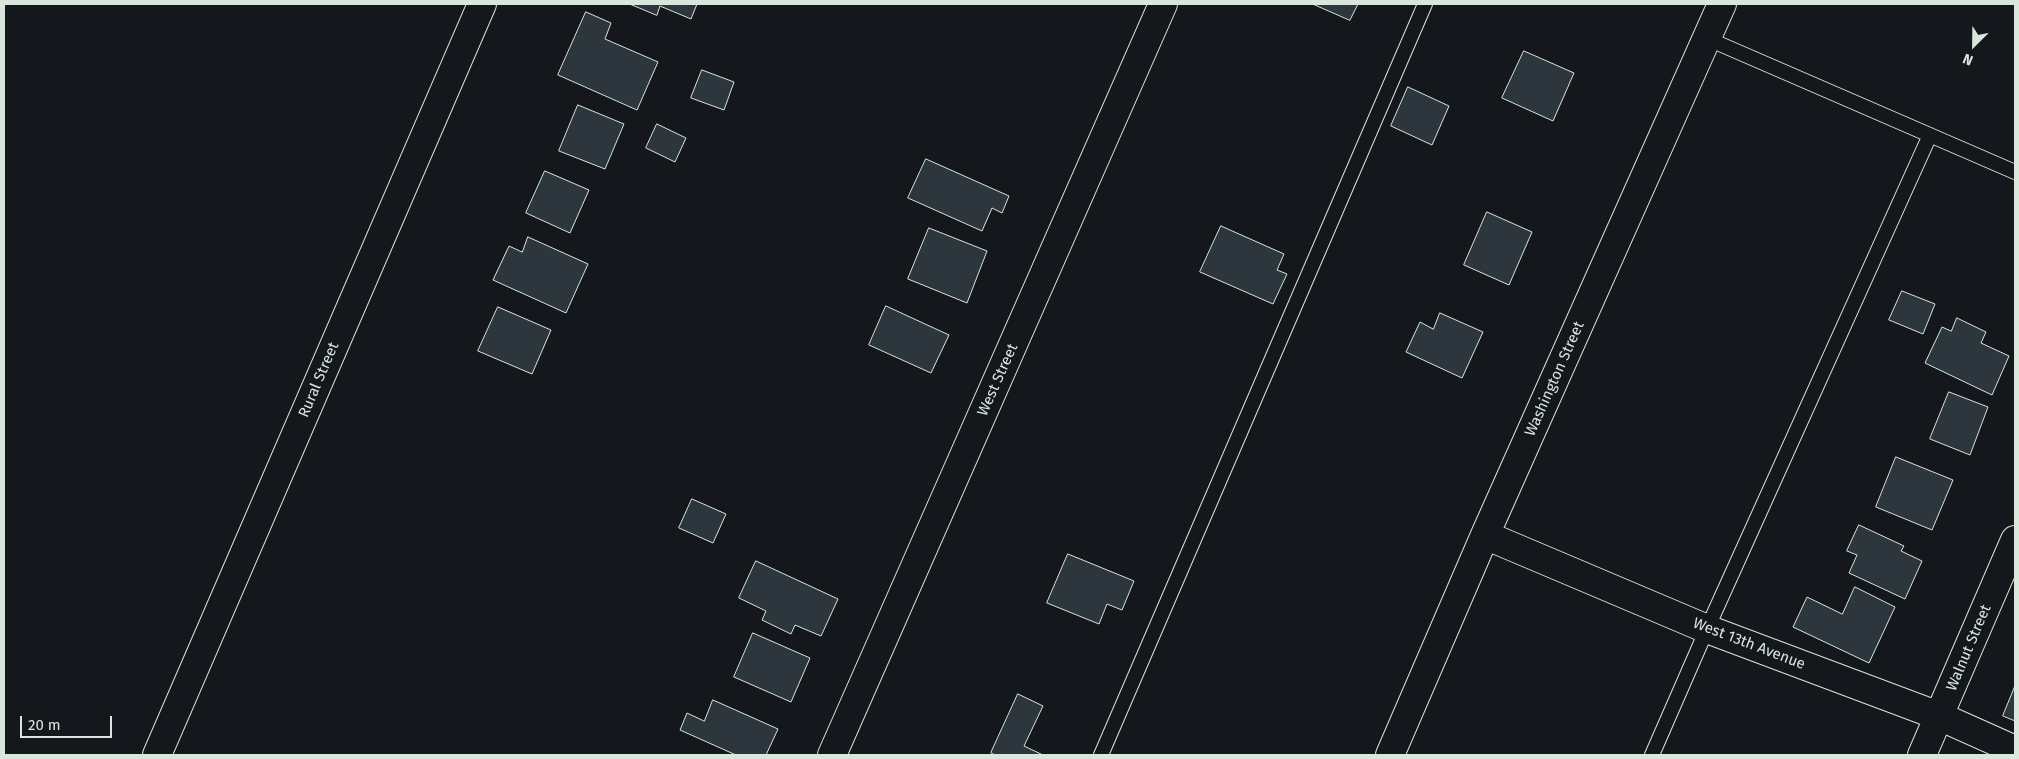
<!DOCTYPE html>
<html>
<head>
<meta charset="utf-8">
<style>
  body { margin:0 }
  #map { position:relative; width:2019px; height:759px; overflow:hidden; background:#14181c; font-family:"Fira Sans",sans-serif }
  canvas { display:block }
  .frame { position:absolute; inset:0; border:5px solid #d8e6dc; pointer-events:none }
  .north { position:absolute; left:1949px; top:20px; width:50px; height:50px; -webkit-text-stroke:4px #14181c; paint-order:stroke; rotate:203deg; font-size:14px; font-weight:700; line-height:20px; text-align:center; color:#d8e6dc }
  .north::after { content:''; display:block; margin:auto; width:18px; height:22px; background:#d8e6dc; clip-path:polygon(50% 0,100% 100%,50% 72%,0 100%) }
  .scale { position:absolute; left:20px; top:716px; width:92px; height:22px; box-sizing:border-box; border:2px solid #d8e6dc; border-top:0; padding-left:6px; font-size:15px; line-height:18px; white-space:nowrap; color:#d8e6dc; -webkit-text-stroke:4px #14181c; paint-order:stroke }
</style>
</head>
<body>
<div id="map">
<canvas width="2019" height="759"></canvas>
<div class="frame"></div>
<div class="north">N</div>
<div class="scale">20 m</div>
</div>
<script>
const ctx = document.querySelector('canvas').getContext('2d');
ctx.lineJoin = 'round';
function fillPath(path, color) {
  ctx.fillStyle = color;
  ctx.fill(path, 'evenodd');
}
function trace(path, color, width, dash) {
  ctx.strokeStyle = color;
  ctx.lineWidth = width;
  ctx.lineCap = dash ? 'butt' : 'round';
  ctx.setLineDash(dash || []);
  ctx.stroke(path);
}
function drawText(font, color, halo, rows, align = 'center') {
  ctx.font = font + ' "Fira Sans",sans-serif';
  ctx.lineWidth = 4;
  ctx.setLineDash([]);
  ctx.textBaseline = 'middle';
  ctx.strokeStyle = halo;
  ctx.fillStyle = color;
  for (const [text, x, y, turn = 0] of rows) {
    ctx.save();
    ctx.translate(x, y);
    ctx.rotate((+turn || 0) * Math.PI / 180);
    ctx.textAlign = isNaN(turn) ? turn : align;
    if (halo) ctx.strokeText(text, 0, 0);
    ctx.fillText(text, 0, 0);
    ctx.restore();
  }
}
const building = new Path2D(`
  M630 4H697L691 19 660 6 657 15Z
  M1313 4H1358L1350 20Z
  M586 12 611 23 605 39 658 62 637 110 558 75Z
  M1524 51 1574 73 1553 121 1502 98Z
  M702 70 734 82 724 110 691 98Z
  M1408 87 1449 106 1432 145 1391 126Z
  M578 105 624 124 605 169 559 151Z
  M657 124 686 138 675 162 646 148Z
  M926 159 1009 196 1002 213 992 208 982 231 908 198Z
  M545 171 589 190 570 233 526 213Z
  M1487 212 1532 232 1509 285 1464 265Z
  M1221 226 1284 254 1277 270 1287 274 1273 304 1200 272Z
  M929 228 987 251 967 303 908 279Z
  M528 237 588 264 566 313 493 280 509 246 522 252Z
  M1902 291 1935 304 1923 334 1889 320Z
  M886 306 949 335 931 373 869 345Z
  M498 307 551 330 532 374 478 351Z
  M1440 313 1483 332 1462 378 1406 352 1420 322 1433 329Z
  M1957 318 1986 332 1981 343 2009 356 1992 395 1925 363 1942 327 1951 331Z
  M1949 392 1988 407 1970 455 1930 439Z
  M1896 457 1953 480 1932 530 1876 507Z
  M692 499 726 514 713 543 679 528Z
  M1859 525 1904 546 1901 551 1922 561 1905 599 1849 573 1857 555 1847 551Z
  M1068 554 1134 581 1122 610 1107 604 1099 624 1047 603Z
  M756 561 838 599 821 636 795 625 791 634 762 620 766 611 739 598Z
  M1855 587 1895 607 1869 663 1793 627 1807 597 1842 614Z
  M753 633 810 658 791 702 734 677Z
  M2015 686V721L2003 716Z
  M1018 694 1043 706 1024 746 1043 755H995L991 753Z
  M713 700 778 729 766 755H736L680 730 687 713 704 721Z`);
fillPath(building, '#2c363c');
trace(building, '#d8e6dc', 1);
const lane = new Path2D(`
  M1706 38 2015 172
  M1101 755 1425 4
  M1652 755 1707 629 1930 135`);
const street = new Path2D(`
  M1485 535 1707 629 1939 716 2015 750
  M832 755 1163 4
  M1390 755 1485 535 1722 4
  M1922 755 2015 540`);
const secondary = new Path2D(`
  M157 755 482 4`);
trace(lane, '#d8e6dc', 16);
trace(street, '#d8e6dc', 30);
trace(secondary, '#d8e6dc', 30);
trace(lane, '#14181c', 14);
trace(street, '#14181c', 28);
trace(secondary, '#14181c', 28);
drawText('15px', '#d8e6dc', '#14181c', [
  ["Washington Street",1555,379,-66],
  ["Rural Street",319,380,-67],
  ["West Street",998,380,-66],
  ["West 13th Avenue",1749,644,21],
  ["Walnut Street",1969,648,-67]
]);
</script>
</body>
</html>
